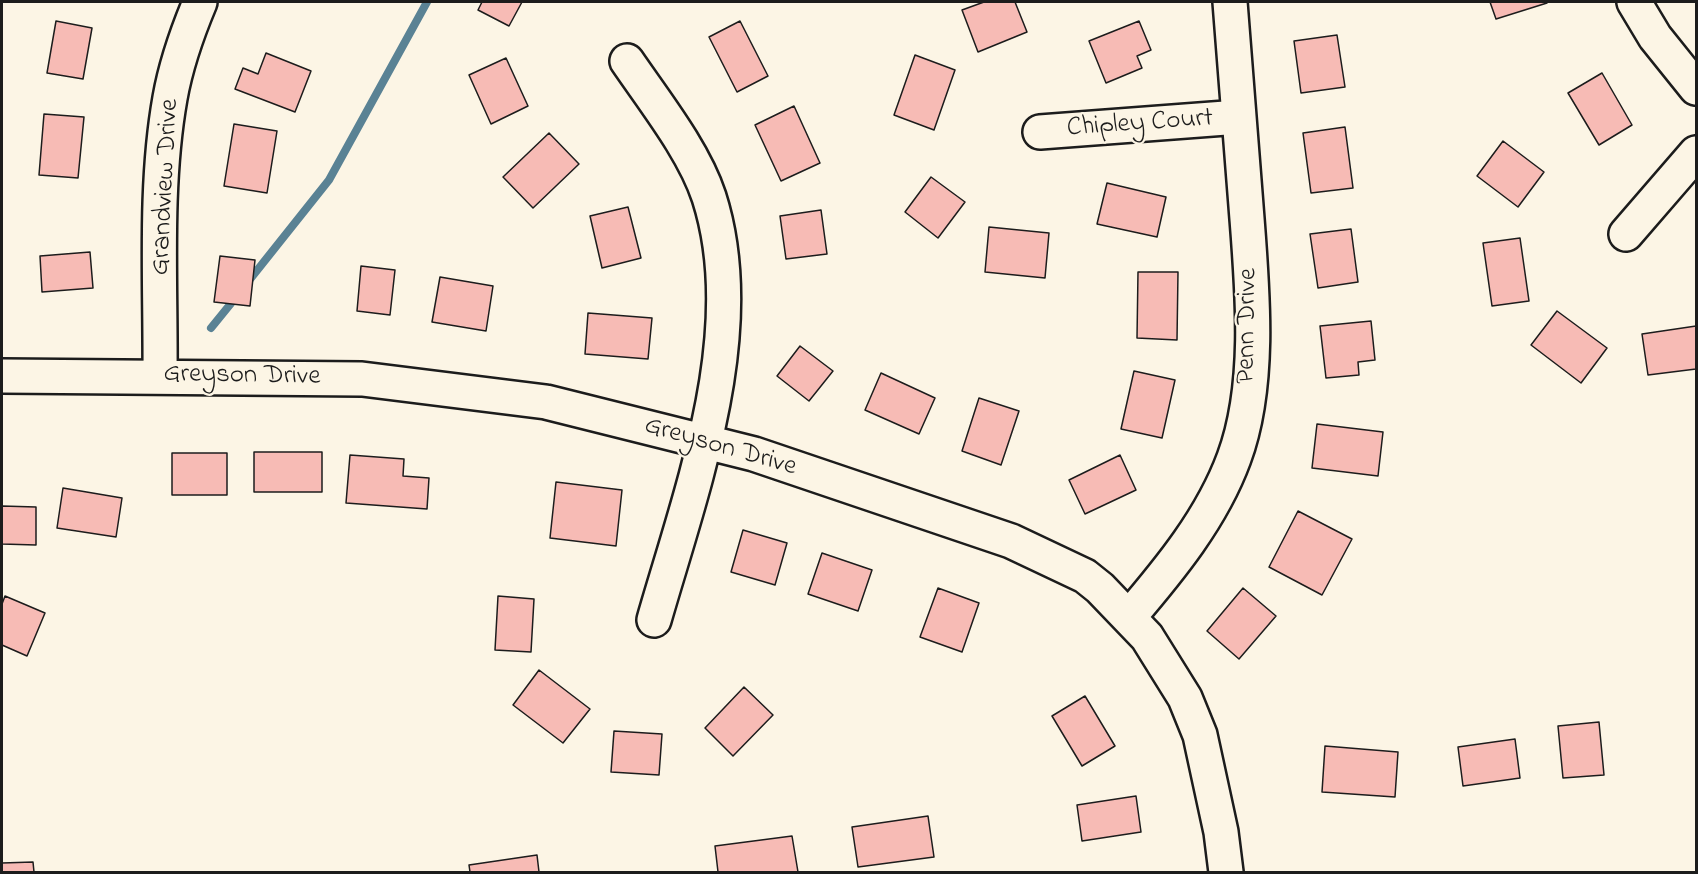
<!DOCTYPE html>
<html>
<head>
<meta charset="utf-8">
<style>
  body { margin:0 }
  #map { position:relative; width:1698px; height:874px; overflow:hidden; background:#fcf5e5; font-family:"Indie Flower",sans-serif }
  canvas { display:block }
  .frame { position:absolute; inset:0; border:3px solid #1c1c1c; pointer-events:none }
</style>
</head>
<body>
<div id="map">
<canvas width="1698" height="874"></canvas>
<div class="frame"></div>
</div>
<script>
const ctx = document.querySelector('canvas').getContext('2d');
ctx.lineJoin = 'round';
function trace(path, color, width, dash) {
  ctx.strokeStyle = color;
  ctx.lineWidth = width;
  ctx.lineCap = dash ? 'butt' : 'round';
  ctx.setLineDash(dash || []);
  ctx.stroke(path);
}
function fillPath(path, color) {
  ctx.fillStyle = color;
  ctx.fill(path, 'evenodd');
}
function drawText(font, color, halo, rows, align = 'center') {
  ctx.font = font + ' "Indie Flower",sans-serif';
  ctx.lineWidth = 4.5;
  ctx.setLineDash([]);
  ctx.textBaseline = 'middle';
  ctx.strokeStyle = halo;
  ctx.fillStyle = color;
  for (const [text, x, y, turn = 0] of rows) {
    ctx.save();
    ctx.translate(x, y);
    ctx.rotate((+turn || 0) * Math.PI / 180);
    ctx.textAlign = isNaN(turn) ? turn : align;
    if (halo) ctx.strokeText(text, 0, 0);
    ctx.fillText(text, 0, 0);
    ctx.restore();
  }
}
trace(new Path2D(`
  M247 283 329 180 427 2
  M211 328 237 296`), '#5a8294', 8);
const building = new Path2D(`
  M482 2H522L509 26 478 10Z
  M984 2H1015L1027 32 978 52 962 10Z
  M1490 2H1546L1547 3 1496 19Z
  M56 21 92 28 83 79 47 73Z
  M740 21 768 76 737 92 709 37Z
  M1139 21 1151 50 1137 56 1142 68 1106 83 1089 41Z
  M1337 35 1345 87 1301 93 1294 41Z
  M266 53 311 71 295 112 235 89 243 68 258 74Z
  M915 55 955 70 934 130 894 115Z
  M506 58 528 106 491 124 469 75Z
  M1602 73 1632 125 1599 145 1568 93Z
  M794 106 820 163 781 181 755 125Z
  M44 114 84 117 78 178 39 175Z
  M234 124 277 131 267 193 224 186Z
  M1345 127 1353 188 1311 193 1303 133Z
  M549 133 579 164 533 208 503 177Z
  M1503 141 1544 172 1518 207 1477 176Z
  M931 177 965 202 938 238 905 212Z
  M1107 183 1166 197 1157 237 1097 224Z
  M628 207 641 258 602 268 590 216Z
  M821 210 827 254 786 259 780 216Z
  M989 227 1049 233 1045 278 985 272Z
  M1351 229 1358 282 1318 288 1310 234Z
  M1520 238 1529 301 1492 306 1483 243Z
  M90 252 93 288 42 292 40 256Z
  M220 256 255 260 250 306 214 302Z
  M361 266 395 270 390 315 357 311Z
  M1138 272H1178L1177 340 1137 338Z
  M440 277 493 286 486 331 432 322Z
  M1557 311 1607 348 1581 383 1531 345Z
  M588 313 652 318 648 359 585 354Z
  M1371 321 1375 360 1358 362 1359 375 1326 378 1320 326Z
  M1696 326V369L1648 375 1642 334Z
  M800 346 833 371 809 401 777 376Z
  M1134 371 1175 380 1162 438 1121 429Z
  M881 373 935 398 919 434 865 410Z
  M979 398 1019 411 1001 465 962 451Z
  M1317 424 1383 432 1378 476 1312 468Z
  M254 452H322V492H254Z
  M172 453H227V495H172Z
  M350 455 404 459 403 476 429 478 427 509 346 503Z
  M1120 455 1136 490 1085 514 1069 480Z
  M556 482 622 490 616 546 550 538Z
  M63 488 122 498 116 537 57 528Z
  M2 506 36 507V545L2 544Z
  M1298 511 1352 539 1322 595 1269 567Z
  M743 530 787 543 775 585 731 572Z
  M822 553 872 570 858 611 808 594Z
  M938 588 979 603 962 652 920 637Z
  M1243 588 1276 616 1239 659 1207 631Z
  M5 596 45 613 27 656 2 645V604Z
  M498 596 534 599 531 652 495 650Z
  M539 670 590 709 563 743 513 705Z
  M744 687 773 715 733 756 705 728Z
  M1085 696 1115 746 1082 766 1052 716Z
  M1599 722 1604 775 1563 778 1558 726Z
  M614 731 662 734 659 775 611 772Z
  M1515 739 1520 778 1463 786 1458 747Z
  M1325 746 1398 752 1395 797 1322 792Z
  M1136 796 1141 832 1082 841 1077 805Z
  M928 816 934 857 858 867 852 827Z
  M792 836 798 872H718L715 846Z
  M537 855 539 872H470L469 865Z
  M33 862 34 872H2V863Z`);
fillPath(building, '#f7bbb5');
trace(building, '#1c1c1c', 1.5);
const minor = new Path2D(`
  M1634 2 1655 37 1696 88
  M627 61C655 102 694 151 709 197 752 331 691 491 654 620
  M1040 132 1239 117
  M1626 234 1696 153
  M2 376 362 379 546 402 754 454 1011 541 1085 576 1100 588 1147 637 1185 698 1200 735 1221 832 1226 872
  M160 377C161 285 154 188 170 98 176 64 187 33 200 2
  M1129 617C1170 569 1212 518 1234 458 1262 383 1252 284 1246 206 1241 137 1235 69 1230 2`);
trace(minor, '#1c1c1c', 38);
trace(minor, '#fcf5e5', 33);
drawText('27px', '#1c1c1c', '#fcf5e5', [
  ["Chipley Court",1140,125,-4],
  ["Grandview Drive",167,187,-87],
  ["Penn Drive",1249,326,-89],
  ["Greyson Drive",242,377,1],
  ["Greyson Drive",720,448,16]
]);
</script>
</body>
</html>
